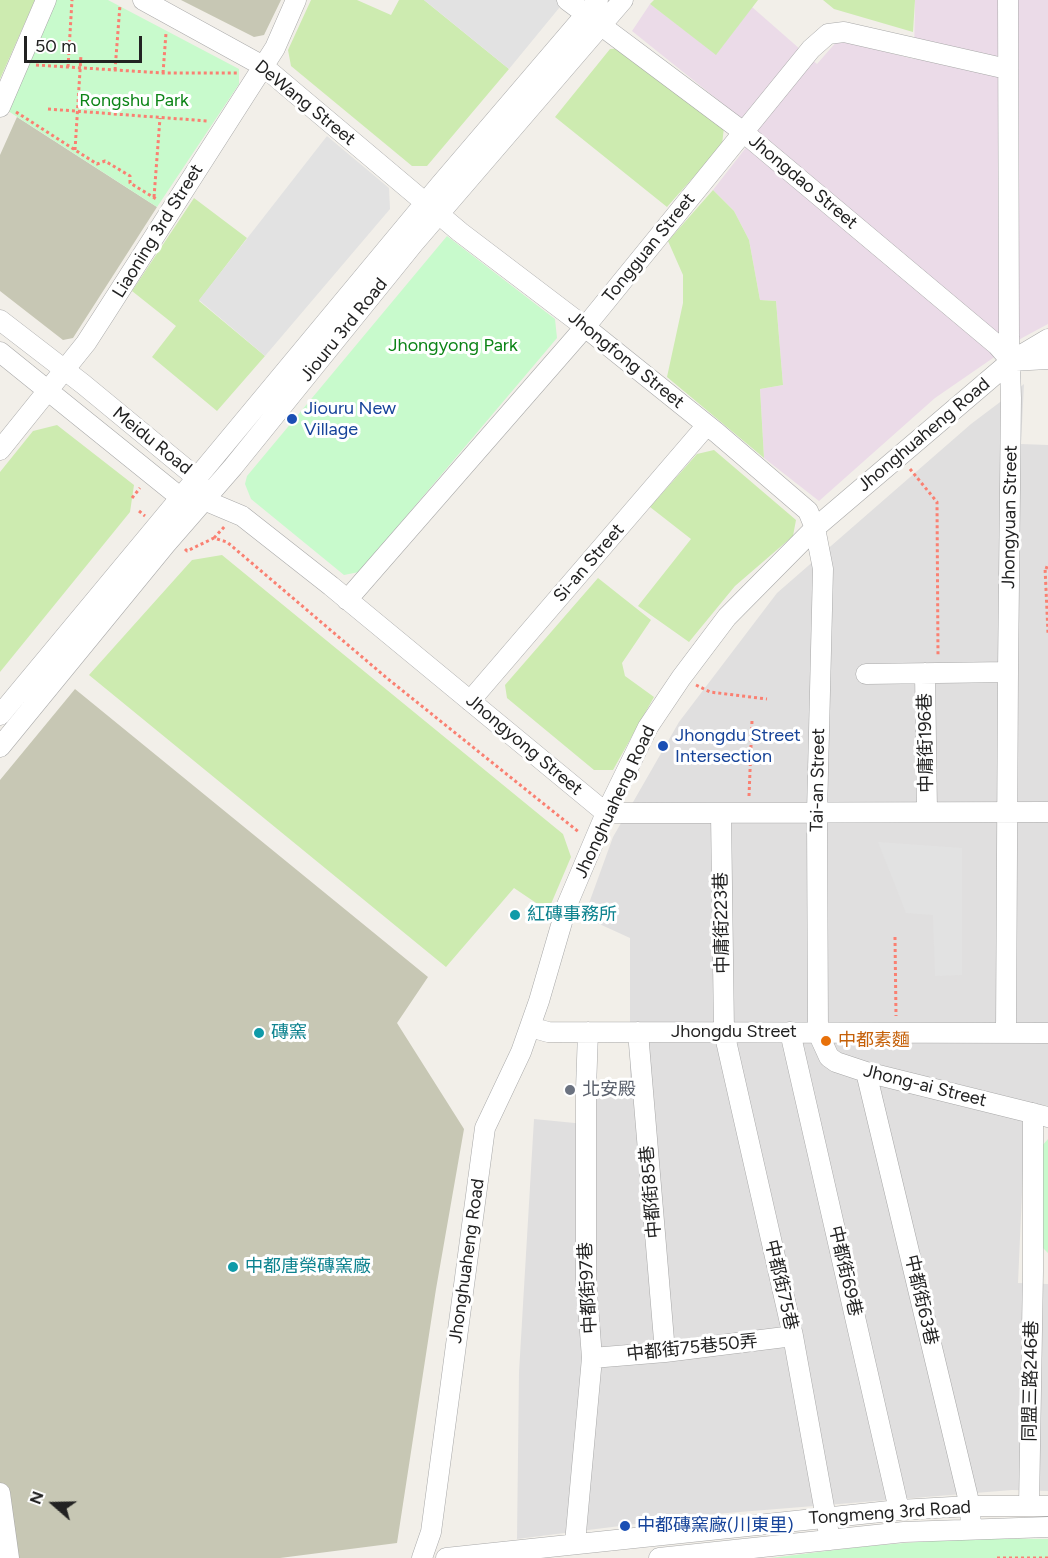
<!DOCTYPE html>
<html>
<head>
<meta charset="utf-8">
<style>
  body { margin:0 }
  #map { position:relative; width:1048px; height:1558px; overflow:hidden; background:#f2efe9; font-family:Figtree,sans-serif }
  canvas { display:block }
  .north { position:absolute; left:24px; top:1474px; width:60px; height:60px; -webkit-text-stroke:4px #fff; paint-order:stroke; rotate:290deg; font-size:16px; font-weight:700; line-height:24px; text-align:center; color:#222 }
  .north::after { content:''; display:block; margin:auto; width:21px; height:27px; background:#222; clip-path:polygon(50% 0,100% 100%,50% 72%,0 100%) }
  .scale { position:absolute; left:24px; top:36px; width:118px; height:27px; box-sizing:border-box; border:3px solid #222; border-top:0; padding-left:8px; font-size:18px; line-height:21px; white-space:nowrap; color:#222; -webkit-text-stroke:4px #fff; paint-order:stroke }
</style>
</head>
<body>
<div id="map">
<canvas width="1048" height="1558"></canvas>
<div class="north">N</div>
<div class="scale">50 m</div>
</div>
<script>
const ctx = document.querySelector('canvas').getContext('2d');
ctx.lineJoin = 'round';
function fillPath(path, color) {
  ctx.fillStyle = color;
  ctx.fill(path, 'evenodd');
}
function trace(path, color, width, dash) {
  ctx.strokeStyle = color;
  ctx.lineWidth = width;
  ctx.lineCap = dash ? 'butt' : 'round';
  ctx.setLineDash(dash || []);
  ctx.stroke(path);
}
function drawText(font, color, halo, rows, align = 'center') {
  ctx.font = font + ' Figtree,"Noto Sans TC",sans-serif';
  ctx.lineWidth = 6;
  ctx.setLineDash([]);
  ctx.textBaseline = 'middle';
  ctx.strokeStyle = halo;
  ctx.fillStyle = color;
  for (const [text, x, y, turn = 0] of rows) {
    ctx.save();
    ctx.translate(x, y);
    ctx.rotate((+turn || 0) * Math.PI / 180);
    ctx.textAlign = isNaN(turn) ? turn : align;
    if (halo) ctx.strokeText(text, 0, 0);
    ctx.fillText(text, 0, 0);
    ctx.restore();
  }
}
fillPath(new Path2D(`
  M1024 384 1021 444 1048 445V1106L1044 1105 1025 1125 1018 1283 1048 1284V1491L1012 1490 715 1514 517 1539 519 1372 534 1119 595 1125 594 1096 630 1095V938L584 917 613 837 679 722 777 593 971 424Z`), '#e0dfdf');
fillPath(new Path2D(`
  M915 0H1048V324L1022 338 935 398 819 501 764 458 760 389 783 385 776 301 760 300 749 240 734 211 713 190 758 132 632 31 650 4 716 54 752 7 817 64 838 40 914 59Z`), '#ebdbe8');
fillPath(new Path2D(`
  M181 0H281L264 35 254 37Z
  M17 117 157 207 73 338 63 340 0 291V155Z
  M75 689 428 977 397 1023 464 1129 436 1289 397 1543 280 1558H0V780Z`), '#c7c7b4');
fillPath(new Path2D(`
  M0 0H35L0 79Z
  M311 0H357L391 15 399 0H424L509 69 427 166H412L291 66 288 50Z
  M654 0H758L716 55 650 4Z
  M823 0H915L913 32 834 9Z
  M623 48 724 127 722 145 667 207 555 117 610 49Z
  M713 190 734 211 749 240 760 300 776 301 783 385 760 389 764 458 667 377 683 303V275L668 241Z
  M194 198 247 238 199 301 265 356 217 411 152 357 176 326 132 291Z
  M57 425 134 485 130 512 0 672V472L33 431Z
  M714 450 796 520 793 536 735 586 689 642 638 606 691 539 650 507 697 454Z
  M222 555 563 834 571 857 548 911 514 888 446 967 89 675 192 560Z
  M598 578 651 620 622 663 625 676 654 697 613 770H594L507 698 505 685Z`), '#cdebb0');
fillPath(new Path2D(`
  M56 0H108L239 69V84L157 207 5 109Z
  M447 236 555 319 557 338 359 572 344 575 251 499 245 484 247 476Z
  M1048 1139V1253L1039 1244 1040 1148Z
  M969 1538 1048 1539V1558H771L867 1546Z`), '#c8facc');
fillPath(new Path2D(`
  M424 0H562L564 2 509 69Z
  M327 136 389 188 390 209 265 356 199 300Z
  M878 842 962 848V975L935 976 933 915 906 913Z`), '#e2e2e2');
const minor = new Path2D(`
  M143 0 263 66 460 232 585 327 717 433 808 511 815 528 823 569 817 813 818 1033 829 1057 836 1062 866 1072 1048 1117
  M567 0 742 131 997 345 1011 361 1048 359
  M0 107 46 0
  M0 320 83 384 197 478 201 489
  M0 352 181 498 204 500 242 516 331 586 606 813 1048 812
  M0 450 86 343 106 312 275 48 296 0
  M347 600 585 327 811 49 828 34 844 32 1007 69
  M925 673 927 812
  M866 674 1008 672
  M470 701 707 425
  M0 715 440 185 598 0
  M0 747 166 544 233 467 414 243 623 0
  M721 813 724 1032 793 1336 830 1540
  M530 1027 548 1032 1048 1033
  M638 1032 665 1352
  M790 1032 899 1510
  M1006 1033 1008 672 1011 398 1009 337 1008 0
  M866 1072 970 1506 971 1529
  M592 1358 665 1352 793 1336
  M0 1493 9 1558
  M1029 1506 1033 1271V1113
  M575 1543 592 1358 586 1279V1089L588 1032
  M422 1558 431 1532 485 1128 521 1052 539 1001 567 905 606 813 648 727 681 678 727 617 815 528 1011 361 1048 339
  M446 1558 899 1510 970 1506H1048
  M659 1558 904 1532 1048 1527`);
trace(minor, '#a9a9a9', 21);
trace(new Path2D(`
  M36 65 163 73H239
  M68 67 72 0
  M115 70 120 5
  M163 73 166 33
  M48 109 208 121
  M16 112 97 164 105 161 130 176V183L158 200
  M75 150 81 55
  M154 197 160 118
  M910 469 937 502 938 656
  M132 498 140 488
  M139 511 145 516
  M214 538 225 526
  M185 549 187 551 214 538 227 542 388 679 580 833
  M1048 568 1045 567 1048 633
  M696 685 710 692 767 699
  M749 796 752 721
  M895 937 896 1016
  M997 1558H1048`), '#fa8072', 3, [3, 3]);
trace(minor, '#fff', 20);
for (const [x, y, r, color] of [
  [292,419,6,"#1a4fb4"],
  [663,746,6,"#1a4fb4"],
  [515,915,6,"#0f9aa8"],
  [259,1033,6,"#0f9aa8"],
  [826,1041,6,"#e8710a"],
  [570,1090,6,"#6b7280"],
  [233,1267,6,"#0f9aa8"],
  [625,1526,6,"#1a4fb4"]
]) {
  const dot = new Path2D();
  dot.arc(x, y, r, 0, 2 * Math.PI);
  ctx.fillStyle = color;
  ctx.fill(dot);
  trace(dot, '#fff', 2);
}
drawText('18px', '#0c8416', '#fff', [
  ["Rongshu Park",134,101],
  ["Jhongyong Park",453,346]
]);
drawText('18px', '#222', '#fff', [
  ["DeWang Street",305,103,39],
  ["Jhongdao Street",803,182,40],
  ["Liaoning 3rd Street",158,231,-58],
  ["Tongguan Street",649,248,-51],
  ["Jiouru 3rd Road",344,330,-51],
  ["Jhongfong Street",626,360,39],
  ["Jhonghuaheng Road",924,435,-40],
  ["Meidu Road",152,441,39],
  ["Jhongyuan Street",1010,517,-89],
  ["Si-an Street",589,563,-49],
  ["中庸街196巷",926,743,-91],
  ["Jhongyong Street",524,745,40],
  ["Tai-an Street",818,780,-89],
  ["Jhonghuaheng Road",615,802,-65],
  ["中庸街223巷",722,923,-91],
  ["Jhongdu Street",734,1032],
  ["Jhong-ai Street",925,1086,14],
  ["中都街85巷",651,1192,-95],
  ["Jhonghuaheng Road",467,1261,-82],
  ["中都街69巷",845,1271,77],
  ["中都街75巷",781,1285,77],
  ["中都街97巷",588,1288,-93],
  ["中都街63巷",921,1300,77],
  ["中都街75巷50弄",692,1348,-6],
  ["同盟三路246巷",1031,1381,-89],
  ["Tongmeng 3rd Road",890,1513,-4]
]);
drawText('18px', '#164399', '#fff', [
  ["Jiouru New",304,409],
  ["Village",304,430],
  ["Jhongdu Street",675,736],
  ["Intersection",675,757],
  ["中都磚窯廠(川東里)",637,1526]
], 'left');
drawText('18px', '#0d838f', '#fff', [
  ["紅磚事務所",527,915],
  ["磚窯",271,1033],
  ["中都唐榮磚窯廠",245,1267]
], 'left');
drawText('18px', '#c56008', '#fff', [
  ["中都素麵",838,1041]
], 'left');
drawText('18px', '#5b616d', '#fff', [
  ["北安殿",582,1090]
], 'left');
</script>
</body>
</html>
